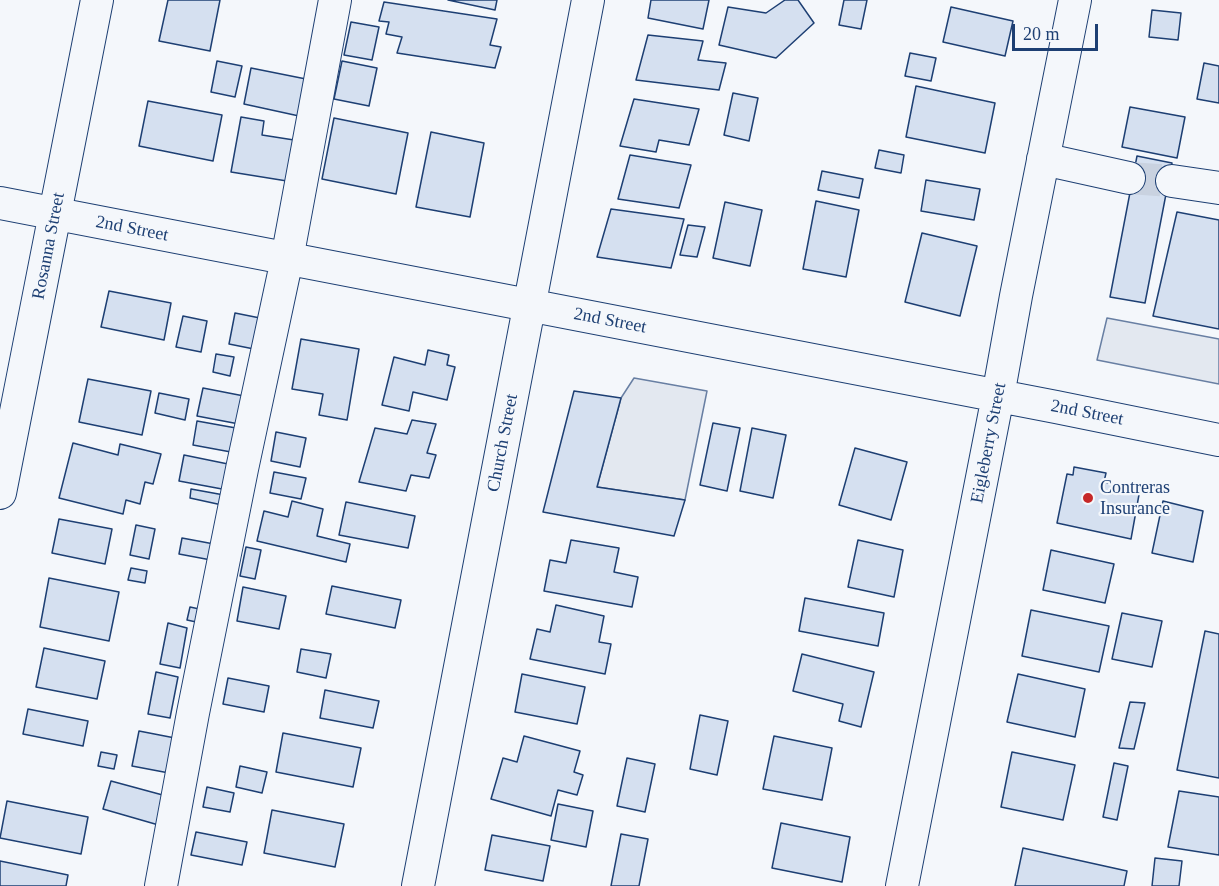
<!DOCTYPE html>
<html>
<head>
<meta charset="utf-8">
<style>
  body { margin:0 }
  #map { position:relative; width:1219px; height:886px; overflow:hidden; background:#f4f7fb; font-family:Georgia,serif }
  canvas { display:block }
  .scale { position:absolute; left:1012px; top:24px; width:86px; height:27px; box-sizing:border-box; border:3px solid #1d3f73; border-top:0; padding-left:8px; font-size:18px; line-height:21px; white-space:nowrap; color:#1d3f73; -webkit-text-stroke:4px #f4f7fb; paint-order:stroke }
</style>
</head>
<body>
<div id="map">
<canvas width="1219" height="886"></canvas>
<div class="scale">20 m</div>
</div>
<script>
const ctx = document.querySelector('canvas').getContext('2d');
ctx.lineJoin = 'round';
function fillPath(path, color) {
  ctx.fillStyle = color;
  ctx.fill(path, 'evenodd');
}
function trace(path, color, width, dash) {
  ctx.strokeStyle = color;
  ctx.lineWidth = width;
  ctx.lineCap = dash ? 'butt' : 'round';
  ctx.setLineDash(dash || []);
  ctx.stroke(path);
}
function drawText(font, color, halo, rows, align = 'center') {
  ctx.font = font + ' Georgia,serif';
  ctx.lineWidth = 4.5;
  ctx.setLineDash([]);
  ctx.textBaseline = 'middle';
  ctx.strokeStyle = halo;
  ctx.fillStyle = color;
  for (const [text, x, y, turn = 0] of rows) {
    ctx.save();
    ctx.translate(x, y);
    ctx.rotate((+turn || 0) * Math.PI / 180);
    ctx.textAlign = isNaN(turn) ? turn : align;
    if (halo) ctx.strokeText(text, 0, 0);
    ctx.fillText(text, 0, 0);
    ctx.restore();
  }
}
const parking = new Path2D(`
  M1107 318 1219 339V384L1097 360Z
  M634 378 707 391 685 500 597 487 621 398Z`);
fillPath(parking, '#e3e8f0');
trace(parking, '#687fa3', 1.5);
const building = new Path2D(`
  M168 0H220L210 51 159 41Z
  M448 0H497L495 10Z
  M651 0H709L703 29 648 18Z
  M785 0H798L814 23 776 58 719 45 728 7 766 13Z
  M844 0H867L861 29 839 25Z
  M384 2 497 19 490 45 501 47 495 68 397 53 402 37 386 34 389 22 379 21Z
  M951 7 1013 21 1005 56 943 42Z
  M1152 10 1181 13 1178 40 1149 37Z
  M351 22 379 27 372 60 344 55Z
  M648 35 703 41 698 60 726 63 719 90 636 80Z
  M910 53 936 58 931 81 905 76Z
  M217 61 242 66 235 97 211 92Z
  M342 61 377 68 369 106 334 99Z
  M1204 63 1219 66V103L1197 99Z
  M251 68 306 79 299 116 244 104Z
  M916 86 995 103 985 153 906 137Z
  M733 93 758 98 749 141 724 135Z
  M634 99 699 109 689 145 659 140 656 152 620 146Z
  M148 101 222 115 213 161 139 146Z
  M1130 107 1185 117 1177 158 1122 147Z
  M241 117 264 121 262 135 294 140 287 181 231 172Z
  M334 118 408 133 396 194 322 179Z
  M431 132 484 143 470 217 416 207Z
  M879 150 904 155 901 173 875 168Z
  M630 155 691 165 679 208 618 199Z
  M1137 156 1172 163 1145 303 1110 297Z
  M822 171 863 179 859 198 818 190Z
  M926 180 980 189 974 220 921 211Z
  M816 201 859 210 846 277 803 269Z
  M725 202 762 210 750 266 713 258Z
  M611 209 684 219 671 268 597 257Z
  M1177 212 1219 220V329L1153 316Z
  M688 225 705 227 697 257 680 255Z
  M922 233 977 246 960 316 905 302Z
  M109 291 171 303 164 340 101 327Z
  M235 313 260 318 254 349 229 344Z
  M183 316 207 321 201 352 176 347Z
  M301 339 359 349 347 420 319 415 323 394 292 389Z
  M428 350 449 355 447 365 455 367 447 400 413 392 409 411 382 405 394 357 425 365Z
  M216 354 234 357 230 376 213 372Z
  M88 379 151 391 142 435 79 422Z
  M203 388 244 396 239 424 197 416Z
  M574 391 621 398 597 487 685 500 674 536 543 512Z
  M159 393 189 399 185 420 155 413Z
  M412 420 436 424 427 453 436 455 429 478 411 475 406 491 359 482 375 428 407 434Z
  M197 421 236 428 231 452 193 445Z
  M713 423 740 428 727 491 700 485Z
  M752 428 786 435 773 498 740 491Z
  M276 432 306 438 300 467 271 461Z
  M73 443 118 455 120 444 161 454 153 484 145 482 140 504 126 500 123 514 59 498Z
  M855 448 907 462 891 520 839 505Z
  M184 455 228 464 222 489 179 481Z
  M1074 467 1106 473 1104 482 1140 489 1131 539 1057 523 1067 474 1073 475Z
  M274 472 306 478 301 499 270 493Z
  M191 489 224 495 222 505 190 498Z
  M292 501 323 509 317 536 350 544 346 562 257 541 264 511 288 517Z
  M1163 501 1203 511 1193 562 1152 553Z
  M346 502 415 516 408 548 339 535Z
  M59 519 112 529 105 564 52 553Z
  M136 525 155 529 149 559 130 555Z
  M182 538 214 544 211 560 179 554Z
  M571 540 619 548 614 572 638 577 632 607 544 591 550 560 566 563Z
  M858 540 903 550 894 597 848 587Z
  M246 547 261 550 255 579 240 576Z
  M1051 550 1114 564 1105 603 1043 590Z
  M131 568 147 571 145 583 128 580Z
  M49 578 119 592 109 641 40 627Z
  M332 586 401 600 395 628 326 614Z
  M243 587 286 596 279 629 237 621Z
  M805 598 884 613 878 646 799 631Z
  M556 605 604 616 599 642 611 644 605 674 530 659 537 629 550 632Z
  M190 607 204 610 201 623 187 620Z
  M1031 610 1109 626 1099 672 1022 656Z
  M1122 613 1162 621 1152 667 1112 659Z
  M168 623 187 628 180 668 160 664Z
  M1205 631 1219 634V778L1177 770Z
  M44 648 105 661 97 699 36 687Z
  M301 649 331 654 326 678 297 672Z
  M802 654 874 672 861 727 839 721 843 704 793 691Z
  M156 672 178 677 170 718 148 714Z
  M522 674 585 687 577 724 515 712Z
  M1018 674 1085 689 1075 737 1007 722Z
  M228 678 269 686 264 712 223 704Z
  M325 690 379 701 373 728 320 718Z
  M1130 702 1145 703 1134 749 1119 748Z
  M28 709 88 721 83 746 23 734Z
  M700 715 728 721 717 775 690 769Z
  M139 731 175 738 169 773 132 766Z
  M283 733 361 748 353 787 276 772Z
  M524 736 580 751 574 772 583 775 577 795 558 790 551 816 491 799 503 758 517 762Z
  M774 736 832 748 822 800 763 789Z
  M101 752 117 755 114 769 98 766Z
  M1012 752 1075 765 1063 820 1001 807Z
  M627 758 655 764 645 812 617 806Z
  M1114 763 1128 766 1117 820 1103 817Z
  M240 766 267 772 262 793 236 787Z
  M111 781 170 797 162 826 103 809Z
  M207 787 234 793 230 812 203 807Z
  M1179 791 1219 797V855L1168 847Z
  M7 801 88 817 81 854 0 838Z
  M558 804 593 811 586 847 551 840Z
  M272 810 344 824 335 867 264 853Z
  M781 823 850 837 842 882 772 868Z
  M196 832 247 842 242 865 191 855Z
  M621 834 648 839 639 886H611Z
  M492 835 550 846 543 881 485 870Z
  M1023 848 1127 871 1124 886H1015Z
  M1155 858 1182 861 1179 886H1152Z
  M0 861 68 875 66 886H0Z`);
fillPath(building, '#d5e0f0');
trace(building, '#1d3f73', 1.5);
trace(new Path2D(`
  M1129 178 1172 181`), '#c9d2e0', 32, [32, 16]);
const minor = new Path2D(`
  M1043 159 1129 178
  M1172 181 1219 188
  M0 203 1056 407 1219 440
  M0 493 97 0
  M161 886 193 713 242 469 287 259 335 0
  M418 886 588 0
  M902 886 998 396 1016 296 1075 0`);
trace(minor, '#1d3f73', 34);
trace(minor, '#f4f7fb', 32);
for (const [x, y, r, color] of [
  [1088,498,6,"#c62828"]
]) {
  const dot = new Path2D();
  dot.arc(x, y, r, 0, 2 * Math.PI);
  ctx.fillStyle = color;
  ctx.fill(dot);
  trace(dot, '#f4f7fb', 2);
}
drawText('18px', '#1d3f73', '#f4f7fb', [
  ["2nd Street",132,229,11],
  ["Rosanna Street",49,246,-79],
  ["2nd Street",610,321,11],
  ["2nd Street",1087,413,11],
  ["Church Street",503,443,-79],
  ["Eigleberry Street",989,443,-79]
]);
drawText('18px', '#1d3f73', '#f4f7fb', [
  ["Contreras",1100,488],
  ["Insurance",1100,509]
], 'left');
</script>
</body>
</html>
